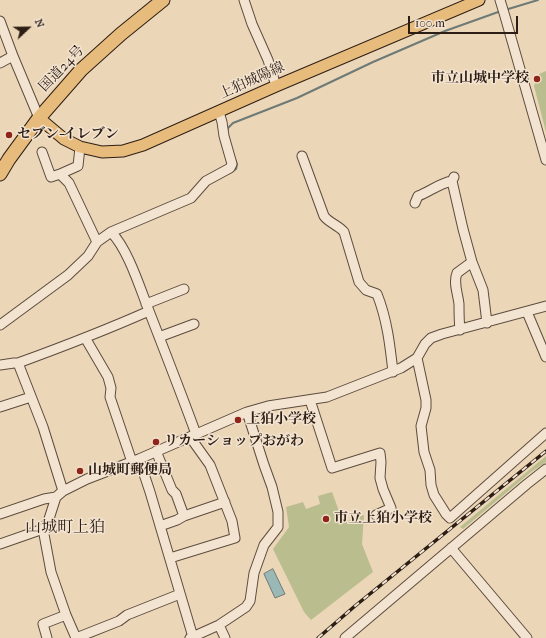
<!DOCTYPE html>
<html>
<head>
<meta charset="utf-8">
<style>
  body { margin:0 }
  #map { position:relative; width:546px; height:638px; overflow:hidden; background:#ecd6b8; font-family:"IM FELL French Canon",serif }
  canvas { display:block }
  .north { position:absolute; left:8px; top:8px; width:40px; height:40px; -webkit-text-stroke:3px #f3e4d1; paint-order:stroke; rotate:68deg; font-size:11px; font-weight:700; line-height:16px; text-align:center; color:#2d1e15 }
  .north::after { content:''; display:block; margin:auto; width:14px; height:18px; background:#2d1e15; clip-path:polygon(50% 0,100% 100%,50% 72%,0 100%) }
  .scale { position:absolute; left:408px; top:16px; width:110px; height:18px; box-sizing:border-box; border:2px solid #2d1e15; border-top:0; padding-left:5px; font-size:12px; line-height:14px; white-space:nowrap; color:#2d1e15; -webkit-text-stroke:3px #f3e4d1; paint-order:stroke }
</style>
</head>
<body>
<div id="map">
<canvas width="546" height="638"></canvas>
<div class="north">N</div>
<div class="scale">100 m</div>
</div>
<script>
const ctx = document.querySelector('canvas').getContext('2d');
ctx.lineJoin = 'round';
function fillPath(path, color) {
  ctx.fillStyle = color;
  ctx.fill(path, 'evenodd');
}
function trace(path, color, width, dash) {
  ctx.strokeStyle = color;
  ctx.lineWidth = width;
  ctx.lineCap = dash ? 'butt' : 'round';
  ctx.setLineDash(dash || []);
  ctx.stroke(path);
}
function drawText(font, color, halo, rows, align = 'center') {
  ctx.font = font + ' "IM FELL French Canon","Noto Serif JP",serif';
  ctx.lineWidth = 3;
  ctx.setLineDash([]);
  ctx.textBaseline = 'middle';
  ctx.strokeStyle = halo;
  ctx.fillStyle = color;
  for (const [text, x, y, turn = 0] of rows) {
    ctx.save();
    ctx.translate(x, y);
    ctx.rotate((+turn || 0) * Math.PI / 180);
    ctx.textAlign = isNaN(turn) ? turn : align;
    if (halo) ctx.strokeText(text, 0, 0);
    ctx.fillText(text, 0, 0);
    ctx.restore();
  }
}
fillPath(new Path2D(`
  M546 71V132L534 86 539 74Z
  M546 456V462L531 472 463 529 460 527Z
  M332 492 343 522 364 515 362 544 373 572 311 620 304 612 273 549 289 527 286 507 303 502 306 509 320 504 318 496Z`), '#babd8d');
const water = new Path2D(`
  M273 569 285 594 275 598 264 574Z`);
fillPath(water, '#9ab8b5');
trace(water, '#6e7a75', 1);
trace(new Path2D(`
  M505 10 538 0
  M227 132 228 128 233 123 297 98 373 62 445 31 501 11
  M230 173 236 169 237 164 235 159`), '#6e7a75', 2);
const minor = new Path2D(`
  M244 0 252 24 268 60 276 86
  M500 0 504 13 546 160
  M0 21 13 56 39 118
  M0 63 13 56
  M80 147 78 166 60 174 69 183 97 242
  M42 152 51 177 60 174
  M302 156 324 216C329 223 338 225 344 232L359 282 366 290 377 294C387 319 390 345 393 372
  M452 181 463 229 472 262 483 290 487 323
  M415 203 418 196C429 192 440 183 452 181L454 177
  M111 232C128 249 140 288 149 311 165 352 181 393 196 434
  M146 304 184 289
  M527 312 546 357
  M0 325 68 275 88 256 97 242 111 232 191 198 206 181 230 168 232 164 224 136 222 122 219 112
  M460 330C459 321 459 313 459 304 458 294 453 283 457 273L472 262
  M159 337 194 324
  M85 338 87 341 108 377 111 388 110 397 132 462
  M417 358 426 400V408L421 426 424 452 430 470 431 485 434 495 446 514 450 518 546 433
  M18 363 43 427 63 491
  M0 365 14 363H18C62 347 106 330 149 311
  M310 400 332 468 380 453 381 462 380 478 383 489 391 508 376 515
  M0 407 31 397
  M156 451 172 490 176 494 184 516
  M139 459 150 492 193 637
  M0 514 44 499 56 497
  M160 526 177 520 184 516 225 502
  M43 529 51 572 66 615 76 638
  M0 544 43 529 48 522 56 497 63 491 87 479 139 459 247 412 268 406 327 397 401 368 417 358 425 344 431 338 442 334 546 306
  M451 548 527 638
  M170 558 235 538 232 521 210 465 190 437
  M219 625 225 638
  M47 638 43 624 66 615
  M76 638 119 621 127 615 180 594
  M190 638 219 625 246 607 250 601 254 573 264 545 278 527V512L272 487 264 465 247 412
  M345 638 527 484 546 469`);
const major = new Path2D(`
  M39 118 64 139 80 147 102 152 123 151 143 145 276 86 479 0`);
const highway = new Path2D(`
  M0 174 9 159 39 118 81 70 121 34 163 0`);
trace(minor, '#5d4c3e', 11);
trace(major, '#2d1e15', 13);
trace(highway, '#2d1e15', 15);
trace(minor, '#f3e4d1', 9);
trace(major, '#e6bb7c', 11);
trace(highway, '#e6bb7c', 13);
const rail = new Path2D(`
  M318 638 355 606 546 451`);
trace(rail, '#2d1e15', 3.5);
trace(rail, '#f3e4d1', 2, [6]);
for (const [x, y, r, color] of [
  [537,79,4,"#8f2418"],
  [9,135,4,"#8f2418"],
  [238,420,4,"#8f2418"],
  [156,442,4,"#8f2418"],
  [80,471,4,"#8f2418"],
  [326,519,4,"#8f2418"]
]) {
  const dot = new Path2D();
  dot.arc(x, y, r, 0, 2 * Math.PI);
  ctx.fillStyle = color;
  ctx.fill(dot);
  trace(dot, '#f3e4d1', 1.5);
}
drawText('14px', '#2d1e15', '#f3e4d1', [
  ["国道24号",62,69,-46],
  ["上狛城陽線",252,81,-24]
]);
drawText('bold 14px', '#2d1e15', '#f3e4d1', [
  ["市立山城中学校",529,79,"right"],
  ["セブン-イレブン",17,135],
  ["上狛小学校",246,420],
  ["リカーショップおがわ",164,442],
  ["山城町郵便局",88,471],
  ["市立上狛小学校",334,519]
], 'left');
drawText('16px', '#2d1e15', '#f3e4d1', [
  ["山城町上狛",65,528]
]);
</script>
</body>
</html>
